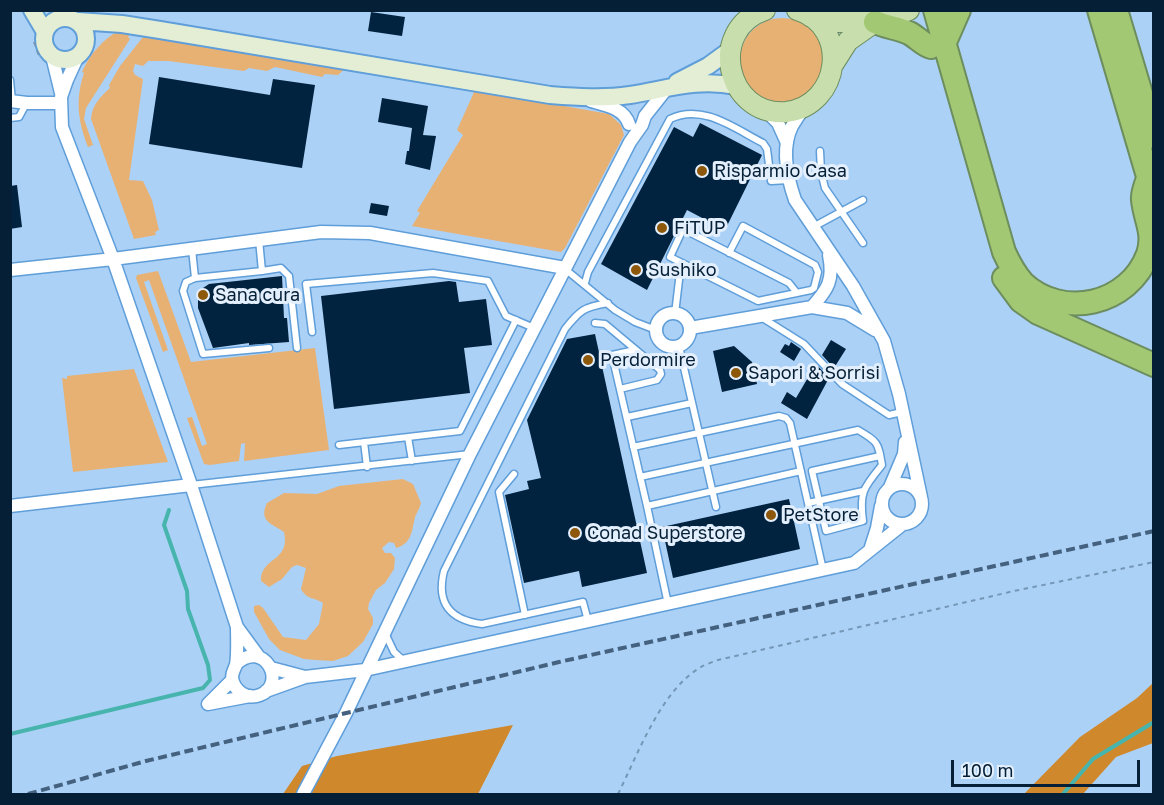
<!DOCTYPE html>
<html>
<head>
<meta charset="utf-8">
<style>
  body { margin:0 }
  #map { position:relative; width:1164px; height:805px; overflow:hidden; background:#acd1f6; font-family:"Golos Text",sans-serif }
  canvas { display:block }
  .frame { position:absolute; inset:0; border:12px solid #051f36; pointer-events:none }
  .scale { position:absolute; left:951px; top:760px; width:189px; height:27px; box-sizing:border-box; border:3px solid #051f36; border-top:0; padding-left:8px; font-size:18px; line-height:21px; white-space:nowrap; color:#051f36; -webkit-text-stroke:4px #e3effc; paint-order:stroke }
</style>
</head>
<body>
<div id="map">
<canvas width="1164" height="805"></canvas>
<div class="frame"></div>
<div class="scale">100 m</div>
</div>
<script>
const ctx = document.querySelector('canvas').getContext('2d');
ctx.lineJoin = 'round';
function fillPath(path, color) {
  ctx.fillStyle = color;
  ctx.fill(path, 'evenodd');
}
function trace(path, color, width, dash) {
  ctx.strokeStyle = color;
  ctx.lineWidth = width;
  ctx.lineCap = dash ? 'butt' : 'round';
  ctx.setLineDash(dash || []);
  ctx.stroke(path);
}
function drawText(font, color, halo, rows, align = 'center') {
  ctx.font = font + ' "Golos Text",sans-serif';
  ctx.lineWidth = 6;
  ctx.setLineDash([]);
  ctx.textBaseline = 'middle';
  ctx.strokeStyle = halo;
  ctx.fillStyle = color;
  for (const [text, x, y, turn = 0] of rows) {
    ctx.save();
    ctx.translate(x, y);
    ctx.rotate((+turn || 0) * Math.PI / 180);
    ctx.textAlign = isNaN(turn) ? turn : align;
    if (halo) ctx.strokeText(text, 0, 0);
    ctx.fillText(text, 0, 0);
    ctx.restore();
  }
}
fillPath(new Path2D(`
  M740 60a42 42 0 1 1 84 0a42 42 0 1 1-84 0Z
  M120 30H134L128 37 130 39 86 108 84 119 93 145 88 147C78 121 75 100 84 73L82 72C89 55 104 38 120 30Z
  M147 32 348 66 338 75 325 74 322 77 275 67 267 71 249 68 244 71 168 61H148L143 66 135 64 133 71 135 75 143 79 129 180 143 181 152 200 159 230 155 232 156 235 134 239 91 119C92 105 100 97 110 88L109 85 120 66Z
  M475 90 609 114 621 125 624 135 565 248 561 252 412 226 420 213 417 211 463 135 457 130Z
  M158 271 191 362 315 348 329 450 244 461 245 443 241 444 239 461 210 465 204 464 187 418 192 417 202 446 207 444 149 280 144 282 168 350 163 352 136 278 137 275Z
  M134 369 168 462 73 472 62 378 67 379V376Z
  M403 479 413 484 421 503C420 508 417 512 415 517 412 530 412 544 396 548L394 543 389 542 382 548 385 553H391L395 558 394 569 385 583 376 590 369 603 368 609 373 618V624L363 642 348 656 333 661 316 660 304 659 280 650 269 639 254 612V606L259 605 263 608 283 637 306 640 319 624 323 603C314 597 307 600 301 589L306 568 297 565 292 567 282 579 269 587 261 581C260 557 291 562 284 532 273 524 258 522 267 503L284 493 317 494 339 486Z`), '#e8b174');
fillPath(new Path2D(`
  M1153 683V743L1116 757 1083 794H1024L1080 737 1137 698Z
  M513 725 478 794H283L302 766 337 756Z`), '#d0882c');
trace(new Path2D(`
  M10 734 203 688 210 680 208 665 188 609 187 591 164 525 169 510
  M1063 794 1093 759 1154 722`), '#47b5ad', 4);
fillPath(new Path2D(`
  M371 12 405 17 402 36 368 31Z
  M159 77 270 95 273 79 315 85 302 168 149 144Z
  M382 98 428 106 423 135 436 136 430 170 405 164 407 151H409L412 128 378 122Z
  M700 123 762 155 725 230 687 210 647 290 601 264 674 127 693 137Z
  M17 185 22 227 10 229V186Z
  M371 203 389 206 387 216 369 213Z
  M282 276 284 318H287L289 342 249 345V343L213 348 198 308V297L203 288 209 284Z
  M449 281 456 282 459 302 486 299 492 345 464 348 470 393 334 409 321 296Z
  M595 334 647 573 582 587 579 571 524 583 505 495 529 489 527 481 541 478 527 420 567 339Z
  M831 340 846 349 834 368 822 355Z
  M791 342 801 349 794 361 780 352 785 344 789 346Z
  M734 346 752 362 757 384 722 392 713 351Z
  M816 364 829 378 807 419 781 403 787 392 796 398Z
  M789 499 800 549 673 578 662 527Z`), '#01233f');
const lane = new Path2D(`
  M10 80 12 101
  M10 118 19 117 26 104
  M820 151 821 172 825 188 863 243
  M813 227 863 200
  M259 240 262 271 281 268 289 276 297 348
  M192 249 195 278 186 282 183 291 203 354 269 348
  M729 253 743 226 815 265 818 272 814 288 811 290 758 301 670 257 683 229 789 283 797 293
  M565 269 615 310 635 322 656 330
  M195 278 262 271
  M585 283 588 272 670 119C703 103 735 129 763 143L767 149 771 181 789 180
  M675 314 681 263
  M761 317 804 344 842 384 889 415 902 412
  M595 323 605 324 660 370 661 374 657 380 620 389
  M312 332 306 284 433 273 488 281 506 316 534 328
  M679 346 716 507
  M635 350 612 355 647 506 801 471
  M627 417 692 403
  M408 437 412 461
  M364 442 367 467
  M339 445 460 431 516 320
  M633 447 779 416 786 418 790 423 823 570
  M514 474 499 492 525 615
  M640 477 858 430C878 442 878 442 882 465 864 487 859 492 863 521L826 531 812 471 880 456
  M191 485 470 454
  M808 503 863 491
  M647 506 668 604
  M588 621 583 602 482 624C450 620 436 603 444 571L565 329C580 310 584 307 608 303
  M385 633 394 652 404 661`);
const street = new Path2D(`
  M52 56 61 93
  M10 101 27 103H60
  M591 101C605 105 624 108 629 124
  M806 106C801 112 796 119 792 126 781 148 787 177 795 200L853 286 884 341 899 394 921 497
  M764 109 778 123 787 143
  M10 270 113 259 62 127 61 97 67 80 78 56
  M812 307C828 289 834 280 829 255
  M656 330a17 17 0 1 1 34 0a17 17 0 1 1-34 0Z
  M690 328 812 307 847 313 875 330
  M882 504a20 20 0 1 1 40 0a20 20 0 1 1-40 0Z
  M191 485 237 627 259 657
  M890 487 904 454 905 442
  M10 506 191 485 113 259 321 232 370 233 565 268
  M870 550 877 528 881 506
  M236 664C264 638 288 684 260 695 247 700 234 691 232 678 232 672 234 670 236 665 238 653 237 639 237 627
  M271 668 305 677
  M266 691 305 677 365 670 854 563 903 524
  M208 704 250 696
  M208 704 232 680
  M303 794 346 713 470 454 630 142 642 125 645 116 668 87`);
const secondary = new Path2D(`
  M32 10 45 32
  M44 39a21 21 0 1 1 42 0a21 21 0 1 1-42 0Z
  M78 21 122 24 160 30 550 95C576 97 603 99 630 95 668 89 697 78 736 86
  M677 82 708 66 730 50`);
const primary = new Path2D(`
  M765 10C707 29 726 117 786 112 841 106 851 26 797 10
  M811 17 835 22H875
  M834 63 848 41 875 22 909 10`);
const highway = new Path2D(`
  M935 10 1004 252C1009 263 1015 274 1023 283 1063 320 1129 305 1148 254 1155 233 1145 220 1143 200 1142 193 1146 185 1148 178
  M1099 10 1152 190
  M1116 10 1154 137
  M875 22C886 27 898 28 909 33 917 37 922 44 931 47
  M945 42 959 10
  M1004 278 1021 301 1038 313 1154 365`);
trace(lane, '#5f9ed9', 9);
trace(street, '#5f9ed9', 15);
trace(secondary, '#5f9ed9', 20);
trace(primary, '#6c8d5e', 22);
trace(highway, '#6c8d5e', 26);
trace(new Path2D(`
  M34 42 40 59
  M618 794C638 754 661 690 701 667 706 664 713 662 718 660L1014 591 1154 562`), '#7597b7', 2, [4.5, 4.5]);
trace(lane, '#fff', 6);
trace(street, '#fff', 12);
trace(secondary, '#e3eed5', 16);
trace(primary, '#c8deac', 20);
trace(highway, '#a3c874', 22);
trace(new Path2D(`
  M28 794 146 761 559 662 1154 531`), '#44627f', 4, [9, 4.5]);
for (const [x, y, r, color] of [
  [702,171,6,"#8d580a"],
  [662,228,6,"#8d580a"],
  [636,270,6,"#8d580a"],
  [203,295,6,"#8d580a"],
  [588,360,6,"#8d580a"],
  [736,373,6,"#8d580a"],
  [771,515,6,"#8d580a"],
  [575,533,6,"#8d580a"]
]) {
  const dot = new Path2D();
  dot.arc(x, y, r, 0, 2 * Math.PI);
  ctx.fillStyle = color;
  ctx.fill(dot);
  trace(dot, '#e3effc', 2);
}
drawText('18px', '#051f36', '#e3effc', [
  ["Risparmio Casa",714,171],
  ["FiTUP",674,228],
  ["Sushiko",648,270],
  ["Sana cura",215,295],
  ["Perdormire",600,360],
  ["Sapori & Sorrisi",748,373],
  ["PetStore",783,515],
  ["Conad Superstore",587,533]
], 'left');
</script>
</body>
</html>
